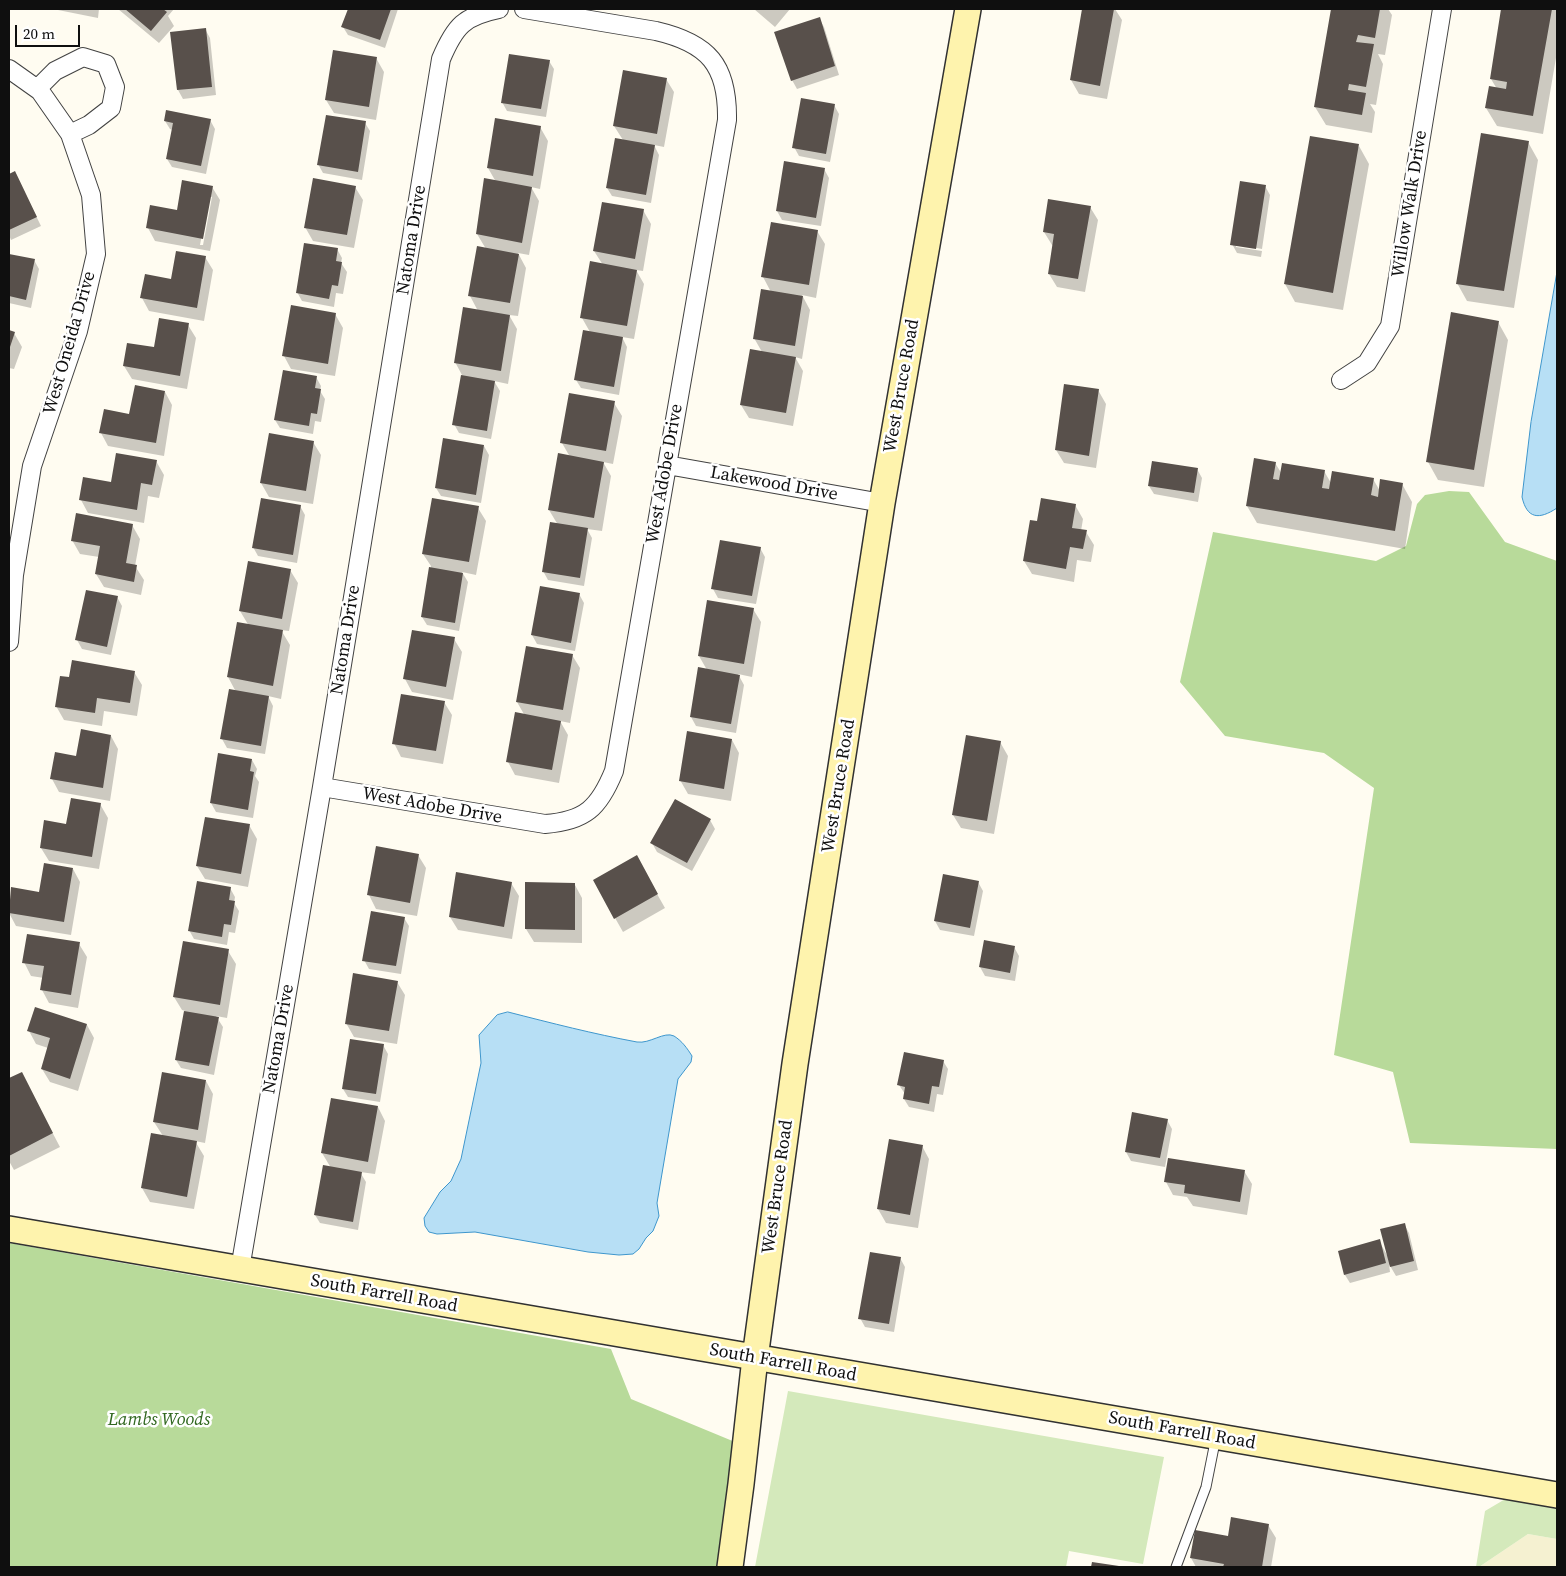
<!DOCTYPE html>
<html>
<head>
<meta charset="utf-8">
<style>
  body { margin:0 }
  #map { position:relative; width:1566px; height:1576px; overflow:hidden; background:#fffcf1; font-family:"Source Serif 4",serif }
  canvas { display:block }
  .frame { position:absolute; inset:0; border:10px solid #0f0f0f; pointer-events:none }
  .scale { position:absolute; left:15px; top:25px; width:65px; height:22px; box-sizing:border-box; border:2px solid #0f0f0f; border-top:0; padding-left:6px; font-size:15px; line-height:18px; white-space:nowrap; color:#0f0f0f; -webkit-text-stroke:4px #fff; paint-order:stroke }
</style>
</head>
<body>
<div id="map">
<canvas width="1566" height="1576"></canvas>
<div class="frame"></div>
<div class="scale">20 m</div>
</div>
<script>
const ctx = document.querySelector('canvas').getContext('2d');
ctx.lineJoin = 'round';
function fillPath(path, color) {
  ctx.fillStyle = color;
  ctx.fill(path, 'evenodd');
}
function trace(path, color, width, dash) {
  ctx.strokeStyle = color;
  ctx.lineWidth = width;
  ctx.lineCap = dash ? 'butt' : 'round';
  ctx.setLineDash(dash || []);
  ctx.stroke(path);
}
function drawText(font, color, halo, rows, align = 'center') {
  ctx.font = font + ' "Source Serif 4",serif';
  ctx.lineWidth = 5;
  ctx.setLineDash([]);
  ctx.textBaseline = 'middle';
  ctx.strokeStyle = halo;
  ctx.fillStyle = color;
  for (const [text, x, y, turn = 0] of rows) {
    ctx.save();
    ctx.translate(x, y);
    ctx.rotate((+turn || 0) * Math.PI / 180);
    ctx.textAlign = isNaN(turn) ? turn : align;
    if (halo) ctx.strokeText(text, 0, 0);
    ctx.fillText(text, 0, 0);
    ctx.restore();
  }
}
fillPath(new Path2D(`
  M1528 1534 1557 1539V1567H1479Z`), '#f5f1d1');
fillPath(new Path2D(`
  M788 1391 1164 1457 1143 1564 1069 1551 1066 1567H755Z
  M1507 1498 1557 1507V1539L1528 1534 1479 1567H1476L1485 1511Z`), '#d4e9bb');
fillPath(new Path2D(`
  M1449 491 1469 492 1505 542 1557 561V1149L1410 1143 1393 1072 1334 1055 1374 788 1324 753 1225 736 1180 682 1213 532 1376 561 1406 546 1417 504 1425 495Z
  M9 1243 611 1349 631 1399 735 1442 718 1567H9Z`), '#b8da9a');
const water = new Path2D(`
  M1557 272V508C1539 520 1527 519 1522 497L1531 422Z
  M508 1012C551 1023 594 1034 637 1042 650 1044 664 1031 674 1036 682 1041 687 1048 692 1056L691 1062 678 1079 657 1203 659 1216 653 1231 646 1238 639 1249 633 1254 619 1255 588 1252 475 1232 437 1234 429 1232 425 1226 424 1218 440 1192 451 1181 461 1159 481 1063 479 1035 497 1015Z`);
fillPath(water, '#b7dff5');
trace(water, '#3e96cc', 1);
fillPath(new Path2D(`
  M53 9H99L98 18Z
  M118 9H174L168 16 174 26 159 43Z
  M349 9H398L385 48 348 35 343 27Z
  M754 9H790L775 27Z
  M1084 9H1115L1122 20 1107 99 1079 94 1071 80Z
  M1332 9H1388L1392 15 1385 55 1378 54 1383 64 1376 105 1370 104 1375 112 1372 133 1326 125 1315 107Z
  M1503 9H1557V52L1543 134 1497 126 1486 108 1497 89 1491 79Z
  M819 18 824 27 839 75 797 89 792 80Z
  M205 29 210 38 216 95 183 99 178 90 172 33Z
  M376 58 384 72 376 120 334 113 326 100Z
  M549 61 554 69 546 117 507 111 502 102Z
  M666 79 674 92 664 147 654 145 659 155 651 203 612 196 607 188 623 140 614 126Z
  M834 105 839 114 830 162 799 156 794 147Z
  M210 120 215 129 206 174 172 167 167 159 173 130 170 129 165 121Z
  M365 123 370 131 362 180 323 173 318 164Z
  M540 127 548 141 540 189 531 187 539 201 529 255 518 253 526 268 518 316 509 315 517 329 508 384 494 381 500 391 491 439 459 433 454 424 462 375 455 362 478 311 470 296 486 249 477 234 485 180 496 182 488 168Z
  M1528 142 1538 160 1514 308 1467 301 1457 283Z
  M1359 146 1369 164 1343 310 1295 302 1285 284Z
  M824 169 829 178 821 226 782 220 777 211Z
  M15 173 41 226 11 240 9 235V175Z
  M1265 186 1270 195 1262 249 1236 244V247L1262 251 1261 257 1237 253 1232 244Z
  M212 187 220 200 210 251 155 241 148 228 178 211ZM209 197H212L203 245H200Z
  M355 187 363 200 354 248 313 241 305 227Z
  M1090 207 1098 220 1085 292 1057 287 1049 274 1054 246 1052 245 1044 232Z
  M643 210 651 224 643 271 636 270 644 284 634 339 622 337 627 347 619 395 581 388 576 380 590 332 582 318 603 265 594 251Z
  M817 231 825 244 816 298 802 295 810 310 802 359 795 357 803 371 793 426 749 418 741 405 762 352 754 338 771 292 763 277Z
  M337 249 342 258 341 263 347 272 343 294 336 293 334 307 302 301 297 292Z
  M9 255 34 260 39 269 31 308 9 303Z
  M205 257 213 270 204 321 149 311 142 298 172 280Z
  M335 314 343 328 335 376 291 369 284 356Z
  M1498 322 1508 340 1484 487 1438 480 1428 462Z
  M188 325 196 338 187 389 132 379 124 366 155 349Z
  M9 332 14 333 22 347 14 369 9 368Z
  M316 377 321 386 320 391 325 399 321 422 315 421 313 434 280 428 275 420Z
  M1098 390 1106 404 1096 468 1064 463 1056 450Z
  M165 392 172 405 164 456 108 446 101 433Z
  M614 403 622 416 613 464 603 462 611 476 602 531 587 529 592 538 584 586 548 580 543 571 558 525 549 510 570 457 562 443Z
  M313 442 321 455 313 504 269 497 261 483Z
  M484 446 489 455 481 503 441 496 436 488Z
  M156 461 164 475 159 498 148 496 144 523 88 513 81 500Z
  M1275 463 1282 474 1324 471 1331 483 1373 479 1380 491 1402 484 1412 502 1405 549 1257 523 1247 506Z
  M1197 469 1202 478 1198 502 1154 494 1149 486Z
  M1075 505 1083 519 1081 531 1086 532 1094 545 1091 562 1077 560 1074 582 1032 574 1024 561 1038 523Z
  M300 506 305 515 297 563 258 556 253 547Z
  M478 508 486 521 476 575 462 572 468 582 459 631 427 625 422 617 431 566 423 554Z
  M132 525 140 539 135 566 144 580 141 595 104 587 96 574 99 557 80 554 72 540Z
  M760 548 765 557 756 604 718 598 713 589Z
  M290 570 298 583 289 631 281 630 290 645 281 699 268 696 273 706 265 754 227 748 222 739 236 692 228 677 238 624 249 626 240 611Z
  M541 587 579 594 584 603 575 651 537 644 532 635Z
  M117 597 122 606 111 655 82 649 77 640Z
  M753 609 761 622 752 677 738 674 744 685 736 733 696 726 691 717 699 669 707 670 699 656Z
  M454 639 462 652 453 700 412 692 405 679Z
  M572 655 580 668 570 723 560 721 568 735 559 783 515 775 508 762 525 716 517 702Z
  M134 672 142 685 137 716 104 711 102 726 64 720 56 706 70 678Z
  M444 702 452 715 443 764 401 757 394 743Z
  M111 736 118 749 110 801 59 792 52 779Z
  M732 740 739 753 731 801 688 794 680 780Z
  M1000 742 1008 756 994 834 961 828 953 815Z
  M252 760 257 769 255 776 259 782 253 818 216 812 211 803Z
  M100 804 108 818 99 869 49 861 41 848 67 826Z
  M710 820 715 829 692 871 657 852 652 843Z
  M249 825 257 839 248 887 205 879 197 866Z
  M418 855 426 868 417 916 376 909 369 895Z
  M636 857 665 908 623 932 594 881Z
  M73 869 80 882 71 935 16 926 9 913 12 889 40 894Z
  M978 882 983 891 974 936 940 930 935 921Z
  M511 883 519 896 512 939 458 930 450 917Z
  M575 885 582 898V943L534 942 526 929Z
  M230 888 235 897 234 903 239 911 235 933 229 932 227 945 194 939 189 930Z
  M404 918 409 926 401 974 369 969 364 960Z
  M79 944 87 957 78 1008 49 1003 42 990 44 978 31 976 24 962Z
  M1014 947 1019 956 1015 981 985 976 980 967Z
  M228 951 236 964 227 1018 216 1016 223 1027 214 1075 181 1068 176 1060 185 1011 182 1010 174 997Z
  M397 982 405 995 397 1044 354 1037 346 1023Z
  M87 1025 94 1038 78 1091 50 1082 42 1069 48 1048 36 1044 29 1031Z
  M383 1045 388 1054 380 1102 348 1097 343 1089Z
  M943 1061 948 1069 943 1095 937 1094 934 1112 909 1107 904 1099 905 1094 899 1085Z
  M21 1073 60 1147 14 1170 9 1161V1080Z
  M206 1081 213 1094 205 1143 195 1141 204 1156 194 1209 150 1202 142 1188 163 1136 154 1122Z
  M378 1107 385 1121 375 1174 360 1172 366 1182 358 1230 320 1223 315 1215 331 1168 322 1153Z
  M1167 1120 1172 1129 1165 1167 1131 1161 1126 1152Z
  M890 1140 922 1146 929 1159 918 1228 886 1223 878 1209Z
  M1244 1171 1252 1184 1247 1215 1193 1206 1187 1197 1173 1195 1166 1182Z
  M1404 1224 1409 1233 1418 1270 1396 1276 1389 1264 1390 1272 1350 1283 1345 1275 1339 1252 1379 1241 1387 1255Z
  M900 1258 905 1267 894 1332 865 1327 860 1318Z
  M1268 1525 1276 1538 1271 1567H1196L1191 1558 1229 1538Z`), '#0003');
fillPath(new Path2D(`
  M125 9H163L167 12 151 31Z
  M348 9H391L380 40 341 27Z
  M1082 9H1114L1100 86 1070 80Z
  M1331 9H1380L1375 38 1358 35 1356 42 1374 44 1366 87 1349 84 1348 90 1366 93 1362 115 1314 107Z
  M1501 9H1552L1533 116 1485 108 1489 86 1506 89 1507 82 1490 79Z
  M820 17 835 66 791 81 774 32Z
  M206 28 212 87 177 90 170 32Z
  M333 50 377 57 369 107 325 100Z
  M509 54 550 60 541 109 501 103Z
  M623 70 667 78 657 134 613 126Z
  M801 98 835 104 826 154 792 148Z
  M166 110 211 119 201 166 166 159 173 123 164 121Z
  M326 115 366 121 358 172 317 165Z
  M495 118 541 126 533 176 487 168Z
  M1481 133 1529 141 1504 291 1456 284Z
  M1310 136 1359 144 1333 293 1284 284Z
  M615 138 655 145 646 195 606 188Z
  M784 161 825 168 816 218 776 211Z
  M15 171 37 217 9 230V174Z
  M313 178 356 186 347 235 304 228Z
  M484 178 532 187 522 243 476 234Z
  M182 180 213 186 203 239 146 228 150 205 177 210Z
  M1240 181 1266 185 1256 249 1230 245Z
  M1048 199 1091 206 1078 279 1048 274 1054 234 1043 232Z
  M602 202 644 209 635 259 593 251Z
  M771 222 818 230 809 285 761 277Z
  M304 243 338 248 336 261 342 262 338 286 332 285 329 299 296 293Z
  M477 246 519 254 510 303 468 296Z
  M176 251 206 256 197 308 140 298 145 274 171 279Z
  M9 254 35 259 26 300 9 296Z
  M590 261 637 270 627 326 580 318Z
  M761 289 803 296 795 346 753 339Z
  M291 305 336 313 328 364 282 356Z
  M463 307 510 315 501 371 454 363Z
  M1451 312 1499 321 1474 470 1426 462Z
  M159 318 189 323 180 376 123 366 127 343 154 347Z
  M9 330 15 332 9 350Z
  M583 330 623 337 614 387 574 380Z
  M750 349 796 357 786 413 740 405Z
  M283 370 317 376 315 388 321 389 317 414 311 413 309 426 274 420Z
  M461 375 495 381 487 431 452 425Z
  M1064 384 1099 389 1089 456 1055 450Z
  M135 385 165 391 156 443 99 433 104 409 129 414Z
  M569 393 615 401 606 451 560 443Z
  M269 433 314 441 306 491 260 483Z
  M443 438 484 445 476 495 435 488Z
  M116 453 157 460 152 485 141 483 137 510 79 500 83 477 111 482Z
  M558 453 604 462 594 518 548 510Z
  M1254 458 1276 462 1273 479 1279 480 1282 463 1325 470 1322 488 1329 489 1332 471 1374 478 1371 495 1378 497 1380 479 1403 483 1395 531 1246 506Z
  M1152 461 1198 468 1194 493 1148 486Z
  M261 498 301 505 293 555 252 548Z
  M432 498 479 506 469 562 422 554Z
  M1041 498 1076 504 1072 528 1087 530 1083 549 1070 547 1066 569 1023 561 1030 520 1037 521Z
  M76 513 133 524 126 563 137 565 134 582 95 574 100 546 71 541Z
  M550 522 588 528 580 578 542 572Z
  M720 540 761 547 752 596 711 589Z
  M248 561 291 569 282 619 239 611Z
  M429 567 463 573 455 623 421 617Z
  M540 586 580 593 571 643 531 635Z
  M86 590 118 596 107 647 75 640Z
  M707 600 754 608 744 664 698 656Z
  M237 622 283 630 273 686 227 677Z
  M412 630 455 637 446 687 403 679Z
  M526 646 573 654 563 710 516 702Z
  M72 660 135 671 130 703 97 698 95 713 55 707 60 676 69 677Z
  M698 667 740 675 731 724 690 717Z
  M229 689 269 696 261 746 220 739Z
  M401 694 445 701 436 751 392 744Z
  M515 712 561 721 552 770 506 762Z
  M81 729 111 735 103 788 50 779 55 752 76 756Z
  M687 731 732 739 724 789 679 781Z
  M966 735 1001 741 987 821 952 815Z
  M218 753 252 759 250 771 254 772 248 810 210 803Z
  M71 798 101 803 92 857 40 848 44 820 66 824Z
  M675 799 711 819 687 863 650 843Z
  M205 817 250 824 241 874 196 866Z
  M376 846 419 854 410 903 367 895Z
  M637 855 658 894 614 919 593 880Z
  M44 863 73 868 64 922 9 913 11 887 39 892Z
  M456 872 512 882 504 927 449 917Z
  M943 874 979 881 970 928 934 921Z
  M197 881 231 887 229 900 235 901 231 925 224 924 222 937 188 931Z
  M525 882 575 883V930L525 929Z
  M371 911 405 917 396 966 362 961Z
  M27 934 80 942 71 995 40 990 44 966 22 963Z
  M984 940 1015 946 1010 973 979 967Z
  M183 941 229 949 220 1005 173 997Z
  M353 973 398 981 389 1031 345 1024Z
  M35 1007 87 1024 70 1079 41 1069 50 1038 27 1031Z
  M184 1011 219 1017 209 1066 175 1060Z
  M350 1039 384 1044 376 1094 342 1089Z
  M904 1052 944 1060 939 1087 932 1086 929 1104 903 1099 905 1087 897 1085Z
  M22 1072 53 1133 9 1156V1078Z
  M162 1072 206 1080 198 1130 153 1122Z
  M331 1098 378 1106 368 1162 321 1153Z
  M1132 1112 1168 1119 1160 1158 1125 1152Z
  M151 1133 197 1141 187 1197 141 1188Z
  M889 1139 923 1145 910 1215 877 1209Z
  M1168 1158 1245 1170 1240 1202 1184 1193 1185 1185 1164 1182Z
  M323 1165 362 1172 353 1222 314 1215Z
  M1405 1223 1414 1261 1390 1267 1380 1229Z
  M1380 1239 1386 1263 1344 1275 1338 1251Z
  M870 1252 901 1257 889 1324 858 1319Z
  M1231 1517 1269 1524 1262 1567H1223L1224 1564 1190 1558 1195 1530 1228 1536Z
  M1092 1562 1119 1566V1567H1091Z`), '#58504b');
const lane = new Path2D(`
  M1176 1567 1206 1487 1216 1437`);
const street = new Path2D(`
  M9 69 40 91 70 134 91 195 96 254 78 331 32 466 14 575 9 642
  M37 89 55 71 83 57 106 64 115 87 111 108 89 125 70 134
  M1341 380 1367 363 1390 326 1442 9
  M667 465 882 503
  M322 787 545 824C585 821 599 808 614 771L727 120C728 65 708 43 656 31L524 9
  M240 1269 322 787 441 59C455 26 464 16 499 9`);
const secondary = new Path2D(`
  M9 1229 1557 1495
  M730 1567 741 1484 755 1358 795 1064 882 503 968 9`);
trace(lane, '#424242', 11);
trace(street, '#424242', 20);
trace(secondary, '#313131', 28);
trace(lane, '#fff', 9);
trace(street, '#fff', 18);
trace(secondary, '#fef3ad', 25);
drawText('18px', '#0f0f0f', '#fff', [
  ["Willow Walk Drive",1410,204,-81],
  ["Natoma Drive",412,240,-81],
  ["West Oneida Drive",70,343,-74],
  ["West Bruce Road",902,386,-80],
  ["West Adobe Drive",665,474,-80],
  ["Lakewood Drive",774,484,10],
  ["Natoma Drive",346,640,-81],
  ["West Bruce Road",839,786,-81],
  ["West Adobe Drive",432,806,10],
  ["Natoma Drive",279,1039,-80],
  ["West Bruce Road",778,1187,-82],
  ["South Farrell Road",384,1294,10],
  ["South Farrell Road",783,1363,10],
  ["South Farrell Road",1182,1431,10]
]);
drawText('italic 18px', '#30671f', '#fff', [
  ["Lambs Woods",159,1420]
]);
</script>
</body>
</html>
